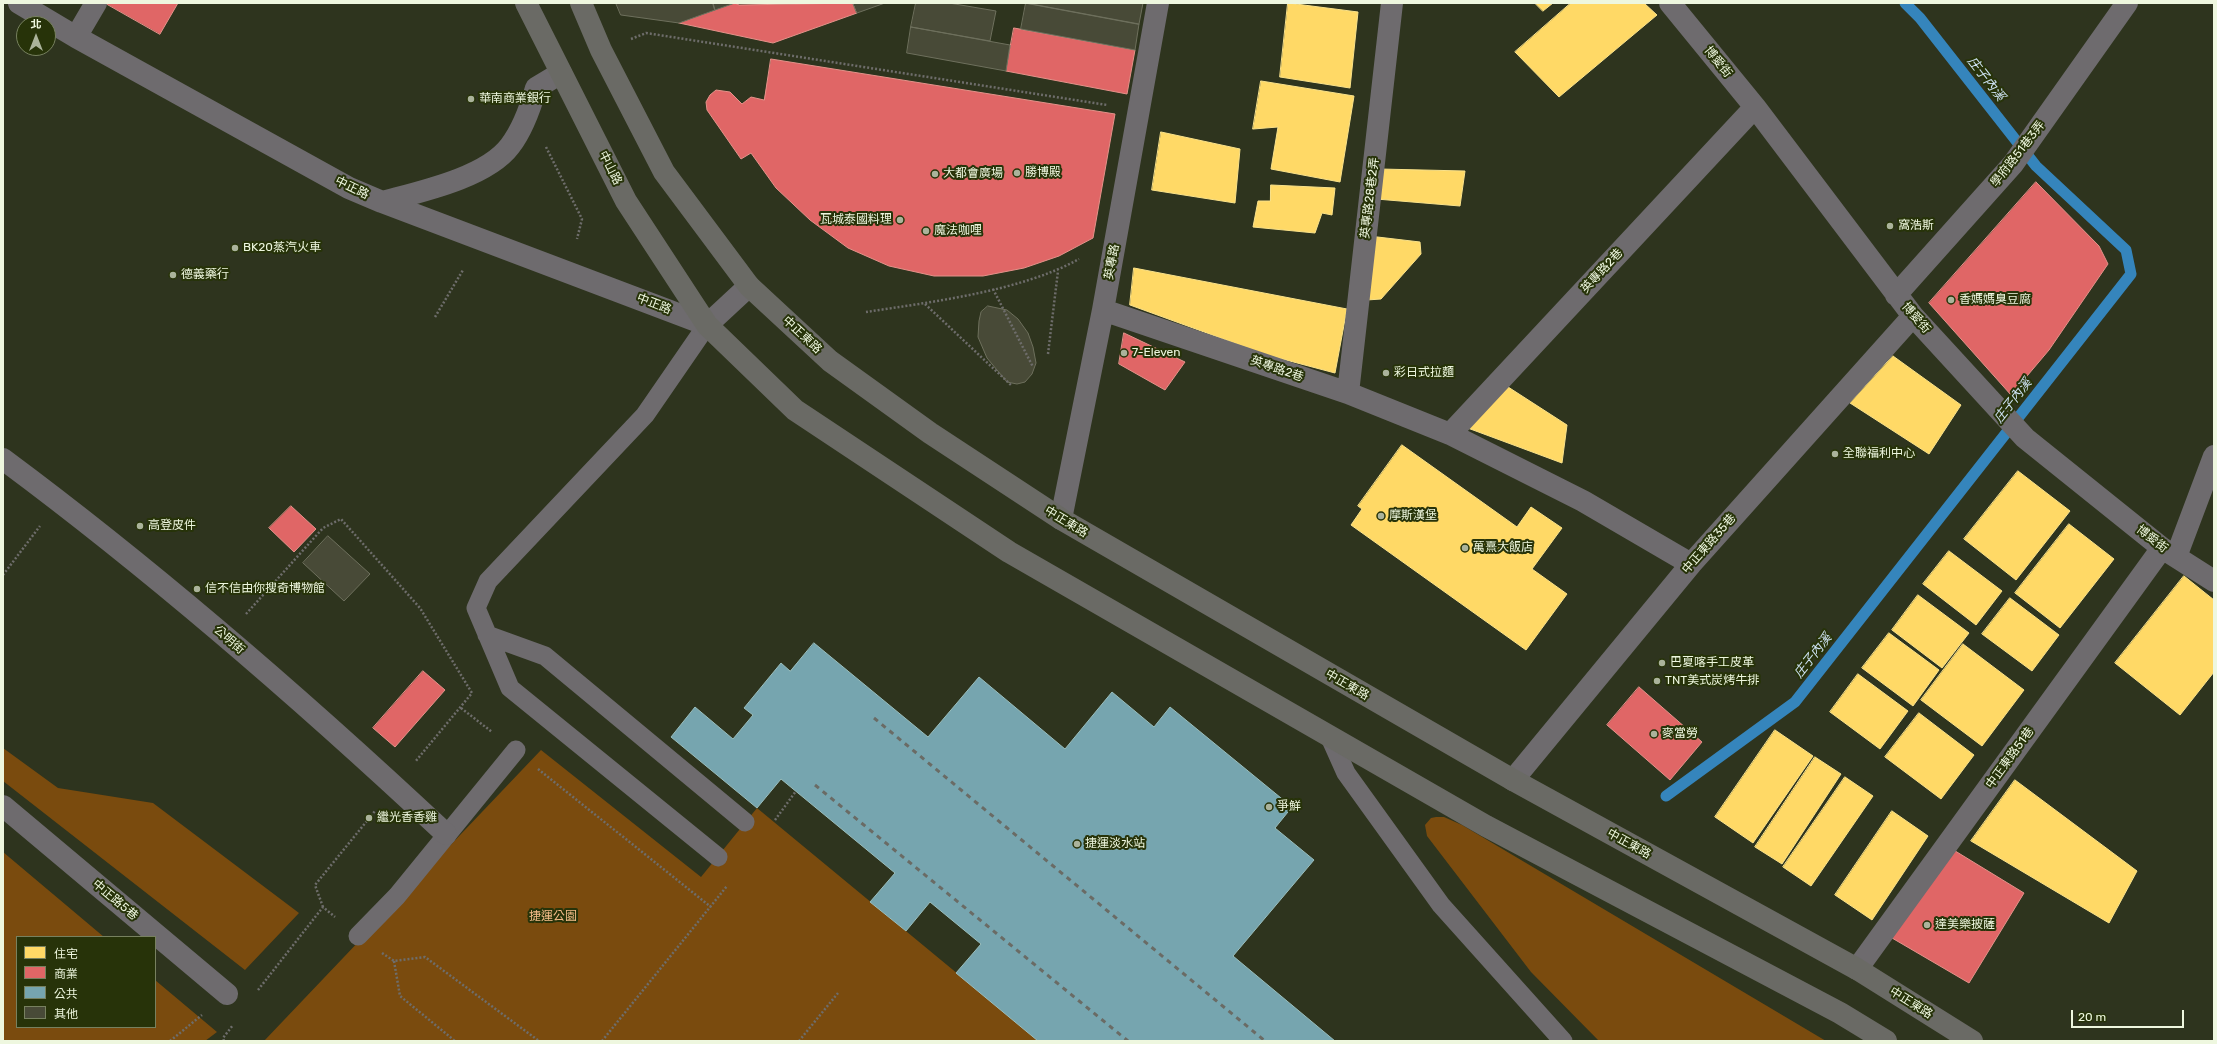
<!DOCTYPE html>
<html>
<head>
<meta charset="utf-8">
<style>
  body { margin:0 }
  #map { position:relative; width:2217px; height:1044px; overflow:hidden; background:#2e341e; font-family:Rubik,"Noto Sans TC",sans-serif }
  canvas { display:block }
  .frame { position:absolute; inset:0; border:4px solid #eef7df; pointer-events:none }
  .legend { position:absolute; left:16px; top:936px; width:140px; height:92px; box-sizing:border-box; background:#273309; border:1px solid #77815f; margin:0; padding:5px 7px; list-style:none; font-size:12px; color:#eef7df }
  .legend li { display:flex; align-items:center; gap:8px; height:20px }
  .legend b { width:20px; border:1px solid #77815f }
  .north { position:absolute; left:16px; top:16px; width:40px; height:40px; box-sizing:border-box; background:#273309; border:1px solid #77815f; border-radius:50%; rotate:0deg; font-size:11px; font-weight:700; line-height:16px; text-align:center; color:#eef7df }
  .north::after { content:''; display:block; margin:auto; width:14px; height:18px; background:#abb39b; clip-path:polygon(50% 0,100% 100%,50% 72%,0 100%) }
  .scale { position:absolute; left:2071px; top:1010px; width:113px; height:18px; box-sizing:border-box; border:2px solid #eef7df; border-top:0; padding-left:5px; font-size:12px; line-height:14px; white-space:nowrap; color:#eef7df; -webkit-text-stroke:3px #273309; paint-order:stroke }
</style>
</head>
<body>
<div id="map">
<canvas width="2217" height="1044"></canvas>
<div class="frame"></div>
<ul class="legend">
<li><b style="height:11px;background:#ffd966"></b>住宅</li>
<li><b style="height:11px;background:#e06666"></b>商業</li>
<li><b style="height:11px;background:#76a5af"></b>公共</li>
<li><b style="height:11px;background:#484a37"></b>其他</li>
</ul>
<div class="north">北</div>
<div class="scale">20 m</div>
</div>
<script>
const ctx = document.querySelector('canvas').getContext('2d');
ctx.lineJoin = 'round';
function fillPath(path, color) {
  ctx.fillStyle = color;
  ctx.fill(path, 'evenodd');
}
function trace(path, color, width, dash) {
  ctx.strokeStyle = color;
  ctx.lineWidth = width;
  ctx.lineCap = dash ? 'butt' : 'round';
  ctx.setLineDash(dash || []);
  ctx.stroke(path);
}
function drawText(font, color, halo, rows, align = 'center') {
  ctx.font = font + ' Rubik,"Noto Sans TC",sans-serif';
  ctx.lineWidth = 4;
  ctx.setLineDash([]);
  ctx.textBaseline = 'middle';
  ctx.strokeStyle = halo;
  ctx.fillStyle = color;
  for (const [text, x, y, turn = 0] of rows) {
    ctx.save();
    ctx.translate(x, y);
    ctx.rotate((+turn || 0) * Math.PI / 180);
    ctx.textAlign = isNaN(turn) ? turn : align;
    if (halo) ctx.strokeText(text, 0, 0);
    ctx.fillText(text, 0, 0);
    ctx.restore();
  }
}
fillPath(new Path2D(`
  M3 748 58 788 153 803 299 913 245 970 3 781Z
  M541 750 701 877 757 808 1039 1041H264Z
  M1436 817H1444L1462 825 1826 1041H1599L1531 972 1427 836 1425 825 1431 818Z
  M3 852 104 937H17V1027H155V980L217 1032 205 1041H3Z`), '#7a4b0e');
const homes = new Path2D(`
  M1288 3 1358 12 1350 88 1280 77Z
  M1535 3H1553L1543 11Z
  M1571 3H1644L1657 15 1559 97 1515 52Z
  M1261 81 1354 96 1340 182 1271 169 1278 127 1253 129Z
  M1161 132 1240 149 1235 203 1152 190Z
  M1380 169 1465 171 1460 206 1376 199Z
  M1271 185 1335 188 1332 215 1322 213 1315 233 1253 227 1258 201H1270Z
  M1369 236 1420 242 1421 254 1381 299 1367 300Z
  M1134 268 1347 309 1335 373 1267 355 1130 305Z
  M1893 356 1961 405 1929 454 1850 403Z
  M1505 385 1567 425 1562 463 1465 427Z
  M1402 445 1517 527 1531 507 1562 528 1532 569 1567 594 1526 650 1351 525 1362 509 1358 506Z
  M2018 471 2070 511 2016 580 1964 539Z
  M2069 524 2114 559 2060 628 2015 593Z
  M1949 551 2002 591 1976 625 1923 584Z
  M2184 576 2214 600V672L2180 715 2115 663Z
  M1918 595 1969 633 1942 668 1892 630Z
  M2010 598 2059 635 2032 671 1982 634Z
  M1889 633 1939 670 1913 706 1862 668Z
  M1963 644 2024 690 1982 746 1921 700Z
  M1858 674 1908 711 1880 749 1830 712Z
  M1919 713 1974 755 1941 799 1885 757Z
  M1775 730 1813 756 1753 843 1715 817Z
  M1815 757 1841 774 1782 864 1755 847Z
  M1845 777 1873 796 1811 886 1783 867Z
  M2015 780 2137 871 2109 923 1971 841Z
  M1892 811 1928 836 1872 920 1835 895Z`);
fillPath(homes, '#ffd966');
trace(homes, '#fae28a', 1);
const shops = new Path2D(`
  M105 3H178L160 34Z
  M735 3 739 5 853 3 857 13 773 43 679 23Z
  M1014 28 1135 50 1127 94 1006 71Z
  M771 59 1115 114 1093 238 1059 256 1024 268 983 276H934L889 266 848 248 810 220 776 188 751 153 741 159 707 110 706 102 710 95 716 90 730 92 742 104 751 97 764 100Z
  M2036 182 2099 246 2108 264 2049 350 2011 395 1929 303Z
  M1124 333 1185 362 1165 390 1119 364Z
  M291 506 316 529 294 552 269 528Z
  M423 671 445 690 395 747 373 728Z
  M1639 687 1702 742 1670 780 1607 725Z
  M1947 846 2024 893 1969 983 1892 938Z`);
fillPath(shops, '#e06666');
trace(shops, '#e4928a', 1);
const public = new Path2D(`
  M814 643 928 737 979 677 1065 749 1112 692 1154 727 1170 707 1292 807 1275 828 1314 860 1233 956 1335 1041H1038L956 973 981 944 930 902 906 931 870 902 895 873 781 779 757 808 671 737 695 707 733 739 753 715 744 708 781 663 790 671Z`);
fillPath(public, '#76a5af');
trace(public, '#9abebd', 1);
trace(new Path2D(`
  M1666 796 1795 702 2131 274 2126 250 2036 166 1920 18 1905 3`), '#3585bc', 11);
const building = new Path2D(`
  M616 3H713L715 10 679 23 621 15Z
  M713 3H735L715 10Z
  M853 3H885L857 13Z
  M916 3H949L996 11 990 41 911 27Z
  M1025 3H1143L1139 24Z
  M1026 3 1139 24 1135 50 1021 29Z
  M911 27 1010 45 1006 71 907 53Z
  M988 306 1007 310 1018 319 1028 333 1033 347 1036 363 1032 374 1025 382 1017 384 1007 382 987 358 978 337 979 321 981 312Z
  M328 536 370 574 344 601 303 563Z`);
fillPath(building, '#484a37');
trace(building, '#6e705d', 1);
trace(new Path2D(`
  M631 39 646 33 1107 105
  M546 147 582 219 577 239
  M993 289 1033 367
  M925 304 1012 386
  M866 312C931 302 1022 291 1079 259
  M435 317 463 270
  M1048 354 1058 271
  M3 575 40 526
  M246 614 323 528 341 519 420 608 472 693 415 762
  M461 708 492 732
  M538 769 711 907
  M775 820 796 791
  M323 907 315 885 375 811
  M382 953 394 961 425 957 539 1041
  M394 961 400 996 455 1041
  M258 990 323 907 335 917
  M170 1041 202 1015
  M224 1041 223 1038 233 1025
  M602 1041 727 886
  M799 1041 838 993`), '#6e6d6b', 2.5, [2, 2]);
trace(new Path2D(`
  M707 325 645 415 488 581 476 608 510 688 718 857
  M487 635 545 656 745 822
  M1329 735 1346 773 1441 905 1563 1041
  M358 936 397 896 516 750`), '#6e6b6e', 19);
trace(new Path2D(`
  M19 3 76 37 349 188 382 202 707 325 749 286
  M1670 3 1755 107 1913 316 2025 438 2162 548 2214 581
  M76 37 96 3
  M382 202C419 192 486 178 510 146 523 129 530 109 536 88L561 73
  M1896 295 2013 164 2127 3
  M1103 310 1348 393 1450 434
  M1348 393 1392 3
  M3 459C158 574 305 702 446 834
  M1061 519 1103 310 1158 3
  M2176 557 2214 456
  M1691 564 1583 501 1450 434 1755 107
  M1513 780 1691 564 1913 316
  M3 806 227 994
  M1857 969 2162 548`), '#6e6b6e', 22);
trace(new Path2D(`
  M526 3 626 201 707 325 795 410 1009 552 1486 826 1840 1013 1886 1041
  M581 3 601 50 664 172 749 286 830 361 930 433 1061 519 1513 780 1857 969 1972 1041`), '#6a6a65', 22);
trace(new Path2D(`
  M874 718 1265 1041
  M815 785 1128 1041`), '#6a6b65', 3, [5, 5]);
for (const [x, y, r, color] of [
  [471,99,4,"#abb39b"],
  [1017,173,4,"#abb39b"],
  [935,174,4,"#abb39b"],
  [900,220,4,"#abb39b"],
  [1890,226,4,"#abb39b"],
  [926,231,4,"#abb39b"],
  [235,248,4,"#abb39b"],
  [173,275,4,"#abb39b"],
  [1951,300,4,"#abb39b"],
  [1124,353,4,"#abb39b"],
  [1386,373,4,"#abb39b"],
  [1835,454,4,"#abb39b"],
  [1381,516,4,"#abb39b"],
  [140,526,4,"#abb39b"],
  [1465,548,4,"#abb39b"],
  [197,589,4,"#abb39b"],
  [1662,663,4,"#abb39b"],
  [1657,681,4,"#abb39b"],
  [1654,734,4,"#abb39b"],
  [1269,807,4,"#abb39b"],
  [369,818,4,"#abb39b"],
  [1077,844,4,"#abb39b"],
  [1927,925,4,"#abb39b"]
]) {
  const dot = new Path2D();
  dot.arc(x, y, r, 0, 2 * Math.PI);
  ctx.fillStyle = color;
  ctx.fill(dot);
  trace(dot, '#273309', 1.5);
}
drawText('12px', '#eef7df', '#273309', [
  ["博愛街",1718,62,51],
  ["學府路51巷3弄",2018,154,-52],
  ["中山路",610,168,63],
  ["中正路",352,188,26],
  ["英專路28巷2弄",1370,198,-83],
  ["英專路",1112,262,-80],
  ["英專路2巷",1602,271,-47],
  ["中正路",654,304,21],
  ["博愛街",1916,318,49],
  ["中正東路",802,335,43],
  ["英專路2巷",1277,369,19],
  ["中正東路",1066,522,31],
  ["博愛街",2152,539,38],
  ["中正東路35巷",1709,544,-49],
  ["公明街",229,640,41],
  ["中正東路",1347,685,30],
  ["中正東路51巷",2010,758,-54],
  ["中正東路",1629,844,29],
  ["中正路5巷",115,900,40],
  ["中正東路",1911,1003,32]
]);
drawText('12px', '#eef7df', '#273309', [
  ["華南商業銀行",479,99],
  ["勝博殿",1025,173],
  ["大都會廣場",943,174],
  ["瓦城泰國料理",892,220,"right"],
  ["窩浩斯",1898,226],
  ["魔法咖哩",934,231],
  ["BK20蒸汽火車",243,248],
  ["德義藥行",181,275],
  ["香媽媽臭豆腐",1959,300],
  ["7-Eleven",1132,353],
  ["彩日式拉麵",1394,373],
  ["全聯福利中心",1843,454],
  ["摩斯漢堡",1389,516],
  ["高登皮件",148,526],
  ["萬熹大飯店",1473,548],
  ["信不信由你搜奇博物館",205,589],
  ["巴夏喀手工皮革",1670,663],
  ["TNT美式炭烤牛排",1665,681],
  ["麥當勞",1662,734],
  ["爭鮮",1277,807],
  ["繼光香香雞",377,818],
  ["捷運淡水站",1085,844],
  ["達美樂披薩",1935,925]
], 'left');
drawText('12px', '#f5bd89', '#273309', [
  ["捷運公園",553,917]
]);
drawText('italic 13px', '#cee2f3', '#273309', [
  ["庄子內溪",1986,79,52],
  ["庄子內溪",2013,401,-52],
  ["庄子內溪",1813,656,-52]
]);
</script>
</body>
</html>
